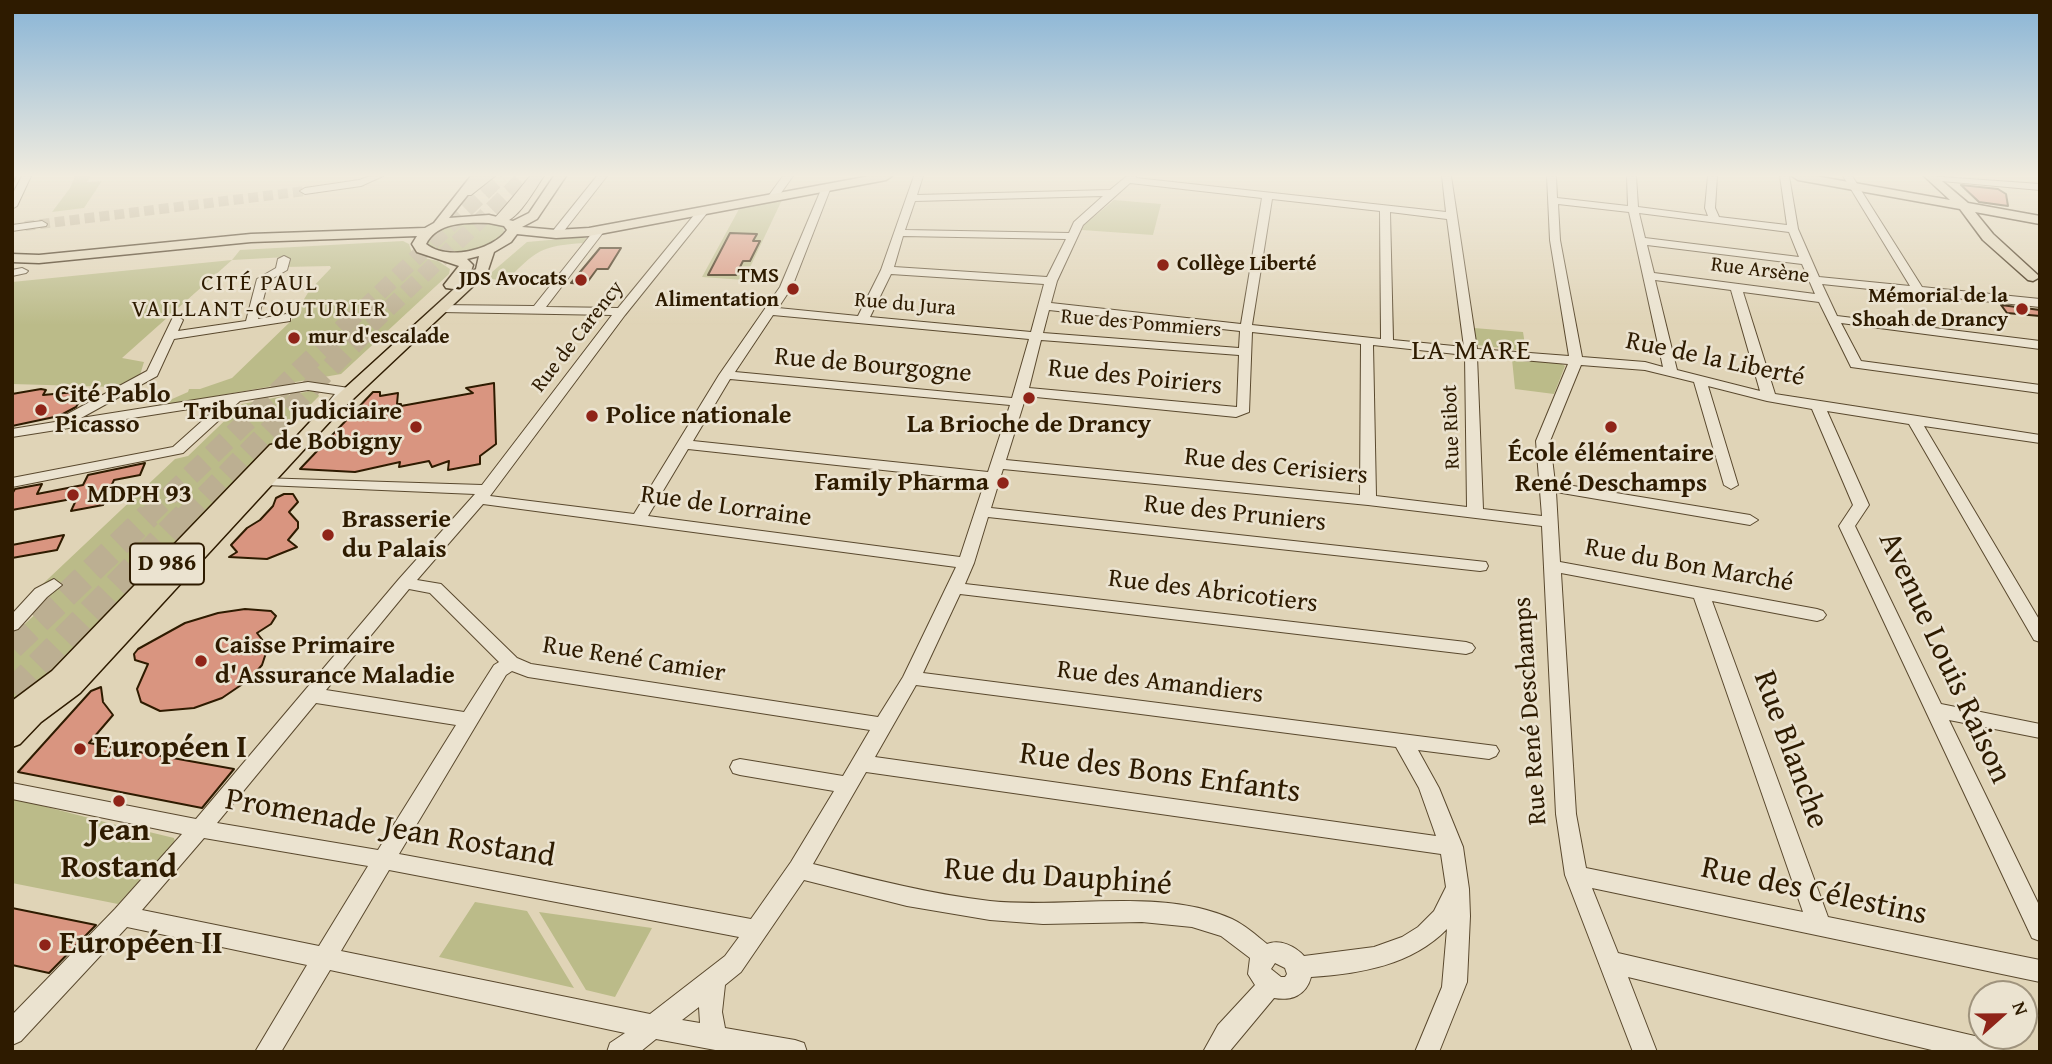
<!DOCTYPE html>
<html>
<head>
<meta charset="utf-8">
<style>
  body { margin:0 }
  #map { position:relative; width:2052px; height:1064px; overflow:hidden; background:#e0d4b7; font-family:"Gentium Book Plus",serif }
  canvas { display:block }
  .frame { position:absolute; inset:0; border:14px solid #2e1b00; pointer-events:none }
  .north { position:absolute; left:1968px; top:980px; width:70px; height:70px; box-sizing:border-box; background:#ebe3d0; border:2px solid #9f937d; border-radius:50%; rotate:69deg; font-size:19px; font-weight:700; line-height:28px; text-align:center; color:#2e1b00 }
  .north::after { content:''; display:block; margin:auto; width:24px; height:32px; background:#8f2418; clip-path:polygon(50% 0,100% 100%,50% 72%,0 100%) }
</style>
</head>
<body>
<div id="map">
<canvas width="2052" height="1064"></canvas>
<div class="frame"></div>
<div class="north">N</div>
</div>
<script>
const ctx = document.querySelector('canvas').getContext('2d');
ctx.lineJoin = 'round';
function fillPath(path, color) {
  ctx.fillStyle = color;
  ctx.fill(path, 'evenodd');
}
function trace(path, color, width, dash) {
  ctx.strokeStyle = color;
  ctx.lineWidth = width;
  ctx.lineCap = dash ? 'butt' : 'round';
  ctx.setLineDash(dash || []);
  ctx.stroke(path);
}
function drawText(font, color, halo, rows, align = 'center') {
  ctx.font = font + ' "Gentium Book Plus",serif';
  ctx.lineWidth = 5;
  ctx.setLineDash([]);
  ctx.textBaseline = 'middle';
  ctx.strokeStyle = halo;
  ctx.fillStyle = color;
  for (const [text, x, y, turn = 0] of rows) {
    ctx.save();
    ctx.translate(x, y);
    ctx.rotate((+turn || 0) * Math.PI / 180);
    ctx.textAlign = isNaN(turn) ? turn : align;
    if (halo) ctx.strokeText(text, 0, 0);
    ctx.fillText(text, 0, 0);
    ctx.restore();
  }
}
fillPath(new Path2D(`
  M75 176H91L87 182 102 181 84 208 52 212 70 188Z
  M782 200 744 280 702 277 739 209Z
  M1114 200 1161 204 1153 235 1082 230 1084 225Z
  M484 221 503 227 505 235C488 251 445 262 427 244L428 239 439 230 453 225Z
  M583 237 588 239 584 243C540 246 537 250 506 281L485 278 527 242Z
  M403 241 409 244 413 256 438 261 450 269 449 274 341 374 154 407 188 392 189 389H200L232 378 291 321 309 291 331 268 330 266 284 267 287 257 232 260 240 250Z
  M232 260 122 358 144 362 140 375 115 387 12 384V282Z
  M1474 328 1523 332 1526 351 1477 345Z
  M1512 359 1558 362 1565 366 1554 394 1515 389Z
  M316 390 319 396 29 692 12 699V636L43 607 30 596 175 459 188 456 242 404Z
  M12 798 128 828 121 836 137 839 145 831 174 838 175 842 118 904 12 883Z
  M475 902 527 911 574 988 439 957Z
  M539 912 652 928 615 997 586 990Z`), '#bbbb89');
const building = new Path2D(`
  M1961 185 1998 189 2006 194 2008 206 1979 202Z
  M730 233 757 234 753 241H760L750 261H743L736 275H708Z
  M600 248H621L608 269H597L586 284 571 283Z
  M2001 305 2040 310V316L2007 313Z
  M494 383 496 444 480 456V464L448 470 449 461 432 467 429 461 399 467 400 462 355 472 300 469 373 392H380V396L398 393 397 404H401V406L473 393 466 388Z
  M41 389 46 390 43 395 86 391 76 407 59 416 12 426V394Z
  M145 463 140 475 114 480 103 505 71 511 77 498 12 510V494L15 489 42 484 37 494 83 485 88 475Z
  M284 494H293L298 502 289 512 298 522V528L288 540 297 547 267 559 229 557 237 552 231 545 247 528 260 520 273 506 276 498Z
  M64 535 57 550 12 558V545Z
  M245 609 271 611 276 616 271 624 257 633 264 642 266 653 262 665 250 679 222 698 194 708 160 711 141 702 137 689 148 664 135 660 134 654 138 649 185 623 218 613Z
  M101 687 103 702 113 715 89 743 234 769 202 808 18 772 91 691Z
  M12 908 96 925 49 973 12 965Z`);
fillPath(building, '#d99580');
trace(building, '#2e1b00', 2);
trace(new Path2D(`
  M25 226 305 191`), '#bcaf92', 10, [10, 5]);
trace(new Path2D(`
  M345 326 501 176
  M371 326 526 176`), '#bcaf92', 16, [16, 8]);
trace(new Path2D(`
  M147 517 347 325
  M184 517 372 325`), '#bcaf92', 20, [20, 10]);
trace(new Path2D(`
  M12 647 149 515
  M12 691 185 515`), '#bcaf92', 25, [25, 12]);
const minor = new Path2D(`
  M22 176H31L17 206 12 209V195Z
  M371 176H383L361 186 305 194 300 191 305 188 359 180Z
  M597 176H607L560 236H552V232Z
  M783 176H793L776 200H768L767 198Z
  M914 176H923L917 195 1110 190 1127 176H1136V178L1446 212 1442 176H1451L1477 349 1569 356 1550 240 1547 176H1556L1557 198 1628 206 1627 176H1636L1638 207 1708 216 1705 208 1708 176H1717L1715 208 1719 217 1787 225 1780 176H1789L1798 229 1819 277 1910 286 1843 176H1852L1922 287 2040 299V307L1822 284 1837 316 2040 341V349L1841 323 1861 361 2040 385V393L1851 367 1819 302 1743 292 1775 394 2040 435V443L1924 426 2040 621V642L2034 640 1909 424 1827 411 1869 505 1855 526 1941 704 2040 724V738L1949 720 2040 907V941L2032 938 1839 526 1853 505 1812 409 1767 401 1708 386 1738 485 1731 489 1724 485 1694 382 1645 370 1581 365 1550 441 1555 483 1750 515 1758 520 1750 525 1556 492 1560 562 1817 609 1823 611 1826 615 1823 619 1817 621 1712 601 1828 917 2040 960V982L1592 888 1618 953 1992 1040 2001 1043 2004 1052H1940L1628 977 1657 1052H1633L1565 875 1556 814 1542 526 1368 505 1003 469 991 508 1486 562 1488 566 1486 570 1480 571 988 517 974 563 965 584 1466 642 1472 644 1475 648 1472 652 1466 654 960 594 923 673 1496 746 1499 751 1496 756 1489 759 1418 750 1439 788 1463 847 1469 889 1470 916 1467 982 1439 1052H1415L1442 987 1447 929C1412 965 1360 974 1311 977 1306 996 1291 1001 1274 998L1229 1052H1203L1218 1025 1255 985 1248 974 1250 958 1221 936 1192 927 1142 922 1043 924 990 920 907 906 804 880 741 972 725 985 722 1012 725 1028 795 1040 804 1043 807 1052H726L656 1039 640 1052H607L610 1043 625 1033 330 970 281 1052H255L307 965 127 927 21 1041 12 1045V1015L115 909 182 834 12 799V783L196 819 399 579 475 494 265 485 260 484 258 481 260 478 482 485 612 315 441 312 435 308 437 305 534 306 596 228 600 227 605 230 546 307 618 308 699 209H707V213L625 315 490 496 634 514 719 375 780 287 823 185 831 187 792 287 778 308 858 316 881 270ZM1130 183 1262 198 1241 324 1051 303 1057 281 1083 225ZM1103 196 1074 222 1069 233 905 230 915 201ZM1272 199 1380 211 1381 339 1252 325ZM1558 204 1629 212 1663 367 1645 362 1582 357 1560 240ZM1390 212 1447 219 1464 347 1393 340ZM1639 213 1789 232 1799 257 1645 238ZM903 236 1066 239 1047 277 894 267ZM1647 245 1802 264 1815 294 1654 273ZM891 274 1044 284 1031 332 870 317ZM1655 280 1731 290 1760 391 1677 370ZM1049 310 1240 331 1239 348 1043 333ZM773 315 1029 339 1012 398 735 372ZM1252 332 1361 344 1360 495 1006 460 1026 396 1236 417 1249 412ZM1041 340 1239 355 1237 407 1029 388ZM1373 345 1465 355 1467 507 1376 496ZM1477 356 1568 364 1536 441 1542 516 1483 509ZM730 379 1010 405 988 472 693 441ZM688 449 985 481 960 557 648 516ZM483 504 956 567 903 677 878 717 531 664 517 658 441 584 417 580ZM1561 573 1694 598 1803 912 1586 868 1576 814ZM409 589 430 593 499 662 494 665 464 712 326 690ZM512 671 528 677 870 730 843 776 740 759 733 761 730 767 733 773 740 775 834 791 791 862 751 919 399 854 506 675ZM916 685 1396 747 1419 788 1436 836 875 757ZM316 703 456 725 378 850 217 823ZM866 772 1441 854 1446 887 1434 911 1418 927 1402 937 1374 947 1304 956C1295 946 1280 939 1267 944 1256 935 1245 925 1232 919 1161 887 1067 909 990 901 930 894 872 879 813 864ZM204 838 368 866 319 946 142 910ZM389 870 739 937 725 956 650 1014 341 951ZM1275 963 1285 968 1287 974 1285 977H1281L1271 969ZM699 1007 700 1023 682 1020Z
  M1927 176 2040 184V190L1931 180 1928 179Z
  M42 221 47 224 46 226 12 231V225Z
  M284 256 290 259 287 270 268 281 258 319 286 314 290 315V321L174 339 157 376 81 418 308 382 349 388 351 391 337 409 332 410 325 406 335 394 308 390 240 401 183 453 12 487V478L173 447 221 404 12 437V429L61 421 62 417 147 371 173 317 177 316 183 320 178 331 246 321 257 279 276 268 278 259Z
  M22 268 28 271 26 273 12 276V270Z
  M54 579 62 585 47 597 18 629 12 631V614L35 589Z`);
const major = new Path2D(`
  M471 176H483L449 218 489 215 513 221 529 213 554 176H566L537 219 522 227 556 230 589 228 870 176H892L886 180 589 236 556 238 517 234 511 242 494 252 487 273 334 417 80 693 41 722 20 744 12 747V701L52 671 270 445 276 444 285 449 322 409 454 289 446 288 444 285 459 266 417 252 412 244 417 236 251 242 39 263 12 262V254L39 255 251 234 425 228 434 223ZM489 223 504 226 507 230C492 251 446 261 426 244 437 222 467 222 489 223ZM479 256 476 269 470 274 473 265 467 259Z
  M1792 176H1815L1950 200 1924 176H1936L1968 203 2040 216V224L1975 212 1993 234 2040 277 2033 281 2028 280 1983 240 1960 209 1798 180Z`);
const highway = new Path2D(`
  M480 176H495L471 195H461V189Z
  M530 176H544C533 191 516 227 495 223L493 220C506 206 518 191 530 176Z`);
trace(minor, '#5a492e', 2);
trace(major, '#2e1b00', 3);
trace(highway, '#2e1b00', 2);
fillPath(minor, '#ebe3d0');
fillPath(major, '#e0d4b7');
fillPath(highway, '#e0d4b7');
trace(new Path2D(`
  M12 185 16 176`), '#2e1b00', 2);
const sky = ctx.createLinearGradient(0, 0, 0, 325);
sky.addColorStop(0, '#88b4d6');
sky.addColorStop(0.54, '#f1ecdf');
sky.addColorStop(1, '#f1ecdf00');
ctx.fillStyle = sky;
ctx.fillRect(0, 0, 2052, 325);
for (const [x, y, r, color] of [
  [1163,265,7,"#8f2418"],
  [581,280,7,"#8f2418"],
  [793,289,7,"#8f2418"],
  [2022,309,7,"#8f2418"],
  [294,338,7,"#8f2418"],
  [1029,398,7,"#8f2418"],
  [41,410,7,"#8f2418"],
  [592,416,7,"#8f2418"],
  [416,427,7,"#8f2418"],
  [1611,427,7,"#8f2418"],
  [1003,483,7,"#8f2418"],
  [73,495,7,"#8f2418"],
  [328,535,7,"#8f2418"],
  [201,661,7,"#8f2418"],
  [80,749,7,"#8f2418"],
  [119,801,7,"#8f2418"],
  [45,945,7,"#8f2418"]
]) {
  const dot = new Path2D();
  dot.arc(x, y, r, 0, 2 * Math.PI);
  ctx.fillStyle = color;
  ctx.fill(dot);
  trace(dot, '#ebe3d0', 2.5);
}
drawText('bold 21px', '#2e1b00', '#ebe3d0', [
  ["Collège Liberté",1177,265,"left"],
  ["TMS",779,277],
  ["Alimentation",779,301],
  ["JDS Avocats",567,280],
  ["Mémorial de la",2008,297],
  ["Shoah de Drancy",2008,321],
  ["mur d'escalade",308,338,"left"]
], 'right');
drawText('21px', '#2e1b00', '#ebe3d0', [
  ["Rue Arsène",1760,271,7],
  ["Rue du Jura",905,305,5],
  ["Rue des Pommiers",1141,324,5],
  ["Rue de Carency",578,337,-52],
  ["Rue Ribot",1452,427,-92]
]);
ctx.letterSpacing = '2px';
drawText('23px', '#2e1b00', '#ebe3d0', [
  ["CITÉ PAUL",260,284],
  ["VAILLANT-COUTURIER",260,310]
]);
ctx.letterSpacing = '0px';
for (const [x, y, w] of [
  [167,564,74]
]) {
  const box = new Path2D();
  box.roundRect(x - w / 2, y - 20.5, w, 41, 5);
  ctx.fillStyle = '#ebe3d0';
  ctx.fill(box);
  trace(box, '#2e1b00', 2);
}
drawText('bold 24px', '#2e1b00', null, [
  ["D 986",167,564]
]);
drawText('26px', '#2e1b00', '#ebe3d0', [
  ["Rue de la Liberté",1715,360,12],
  ["Rue de Bourgogne",873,366,5],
  ["Rue des Poiriers",1135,378,6],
  ["Rue des Cerisiers",1276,467,6],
  ["Rue de Lorraine",726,507,8],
  ["Rue des Pruniers",1235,514,6],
  ["Rue du Bon Marché",1689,566,10],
  ["Rue des Abricotiers",1213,592,7],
  ["Rue René Camier",634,660,9],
  ["Rue des Amandiers",1160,683,7],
  ["Rue René Deschamps",1531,711,-94]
]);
drawText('bold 26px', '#2e1b00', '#ebe3d0', [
  ["Cité Pablo",55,395],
  ["Picasso",55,425],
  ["Tribunal judiciaire",402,412,"right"],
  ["de Bobigny",402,442,"right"],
  ["Police nationale",606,416],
  ["La Brioche de Drancy",1029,425,"center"],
  ["École élémentaire",1611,454,"center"],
  ["René Deschamps",1611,484,"center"],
  ["Family Pharma",989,483,"right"],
  ["MDPH 93",87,495],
  ["Brasserie",342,520],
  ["du Palais",342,550],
  ["Caisse Primaire",215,646],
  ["d'Assurance Maladie",215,676]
], 'left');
ctx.letterSpacing = '2px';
drawText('28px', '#2e1b00', '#ebe3d0', [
  ["LA MARE",1472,352]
]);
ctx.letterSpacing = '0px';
drawText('32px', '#2e1b00', '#ebe3d0', [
  ["Avenue Louis Raison",1944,658,65],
  ["Rue Blanche",1790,750,70],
  ["Rue des Bons Enfants",1160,774,8],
  ["Promenade Jean Rostand",390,829,10],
  ["Rue du Dauphiné",1058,878,4],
  ["Rue des Célestins",1814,892,12]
]);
drawText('bold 32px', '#2e1b00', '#ebe3d0', [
  ["Européen I",94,749],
  ["Jean",119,832,"center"],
  ["Rostand",119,869,"center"],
  ["Européen II",59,945]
], 'left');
</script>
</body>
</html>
